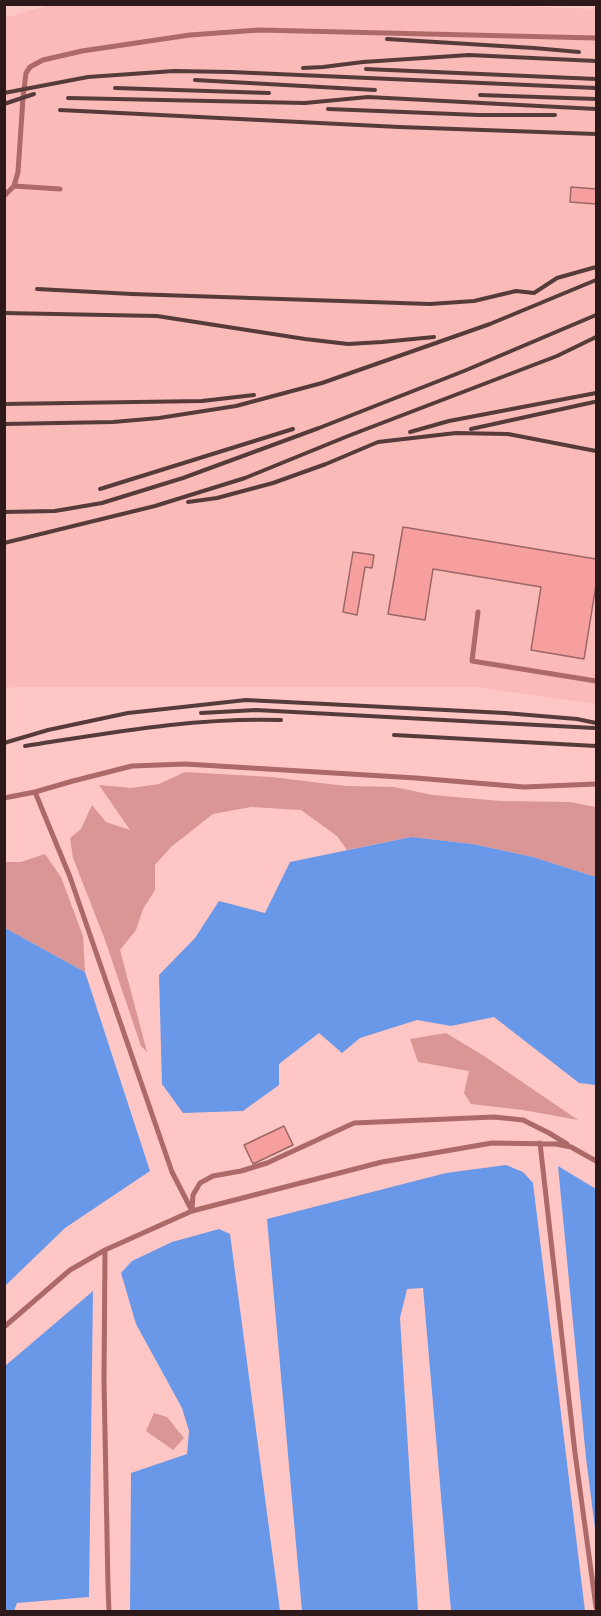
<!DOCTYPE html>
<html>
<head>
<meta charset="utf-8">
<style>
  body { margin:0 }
  #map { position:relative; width:601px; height:1616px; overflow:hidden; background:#fec6c5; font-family:"PT Sans Narrow",sans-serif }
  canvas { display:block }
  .frame { position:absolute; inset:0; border:6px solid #2d1919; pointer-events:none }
</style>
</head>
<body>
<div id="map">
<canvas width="601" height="1616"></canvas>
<div class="frame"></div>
</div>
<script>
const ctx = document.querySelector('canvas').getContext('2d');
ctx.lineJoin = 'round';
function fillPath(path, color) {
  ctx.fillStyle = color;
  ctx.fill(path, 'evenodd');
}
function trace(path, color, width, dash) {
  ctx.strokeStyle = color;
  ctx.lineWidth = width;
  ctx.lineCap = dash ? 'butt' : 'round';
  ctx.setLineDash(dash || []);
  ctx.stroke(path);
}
fillPath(new Path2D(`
  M53 4H457L596 9V704L476 687H11L5 690V18Z`), '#fabab8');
fillPath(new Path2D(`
  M185 772 271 777 346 786 394 787 433 795 500 801 570 802 596 807V877L533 857 473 844 411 837 347 850 337 836 301 810 251 807 213 814 171 847 155 865V890L143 909 136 930 120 950 147 1052 141 1046 105 940 73 858 70 838 81 829 92 805 106 822 130 830 99 785 131 788 159 784Z
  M45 854 61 877 83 936 85 972 5 928 4 862H21Z
  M446 1033 484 1056 578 1120 523 1110 471 1104 464 1093 469 1071 418 1062 410 1039Z
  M154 1413 167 1417 184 1438 173 1450 146 1431Z`), '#d99694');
fillPath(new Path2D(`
  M411 837 473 844 533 857 596 877V1085L579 1083 494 1017 451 1026 417 1020 360 1038 342 1053 319 1033 279 1064V1085L243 1111 183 1113 162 1084 159 975 195 938 219 901 265 913 290 862Z
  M5 928 85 972 150 1171 65 1228 5 1286Z
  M506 1165 523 1172 533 1183 585 1611H451L423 1288 407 1289 400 1318 418 1611H302L267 1219 446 1173Z
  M558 1166 596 1189V1536L586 1458Z
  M219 1229 230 1234 280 1611H130L131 1473 187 1454 189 1431 182 1408 136 1324 121 1273 132 1261 172 1242Z
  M93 1291 89 1597 17 1603 14 1611H5V1366Z`), '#6998e8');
const building = new Path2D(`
  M571 187 596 189V204L570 202Z
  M403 527 596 559V585L584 659 531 650 541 587 433 569 425 620 388 614Z
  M353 552 374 555 372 568 365 567 357 615 343 612Z
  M284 1126 293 1145 253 1164 244 1145Z`);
fillPath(building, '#f69f9e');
trace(building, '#996766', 1.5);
trace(new Path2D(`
  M14 186 60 189
  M4 196 14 186 18 172 23 98 26 73 30 67 43 60 82 51 190 35 259 30 596 38
  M478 612 472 661 596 681
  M35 792 70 877 172 1172 192 1211
  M4 798 35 792 73 781 132 766 185 764 416 778 524 787 596 784
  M540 1143 575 1453 596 1607
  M192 1209 193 1195 200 1183 213 1176 241 1171 267 1163 354 1123 494 1117 523 1120 549 1133 567 1144
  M105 1250 104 1381 108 1586 109 1612
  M4 1327 70 1270 105 1250 192 1211 382 1162 492 1143 556 1144 571 1147 596 1161`), '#ac6968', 5);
trace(new Path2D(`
  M387 39 534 48 579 52
  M303 68 323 67 363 62 469 55 596 61
  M366 69 596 79
  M195 80 375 90
  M115 88 269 93
  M4 93 88 77 174 71 231 72 596 88
  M480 95 596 99
  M68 98 305 103 368 97 596 109
  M4 104 34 94
  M328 109 479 115H555
  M60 110 399 127 596 134
  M37 289 132 294 430 304 474 301 516 291 534 293 557 278 596 267
  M4 313 157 316 305 339 348 344 382 342 434 337
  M4 404 202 401 254 395
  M4 424 113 422 159 418 236 406 322 383 490 324 596 280
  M471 429 594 402
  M410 432 449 421 596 393
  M100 489 293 429
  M188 502 217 498 273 483 326 464 378 442 456 433 508 434 596 451
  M4 512 55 511 102 503 183 478 319 428 464 371 596 315
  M4 543 155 506 245 478 348 436 557 356 596 337
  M201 713 256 710 594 728
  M394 735 596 746
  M4 743 48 730 128 713 246 700 505 713 577 719 596 723
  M25 746C109 733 195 717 281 720`), '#563b3b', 4);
</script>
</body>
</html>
